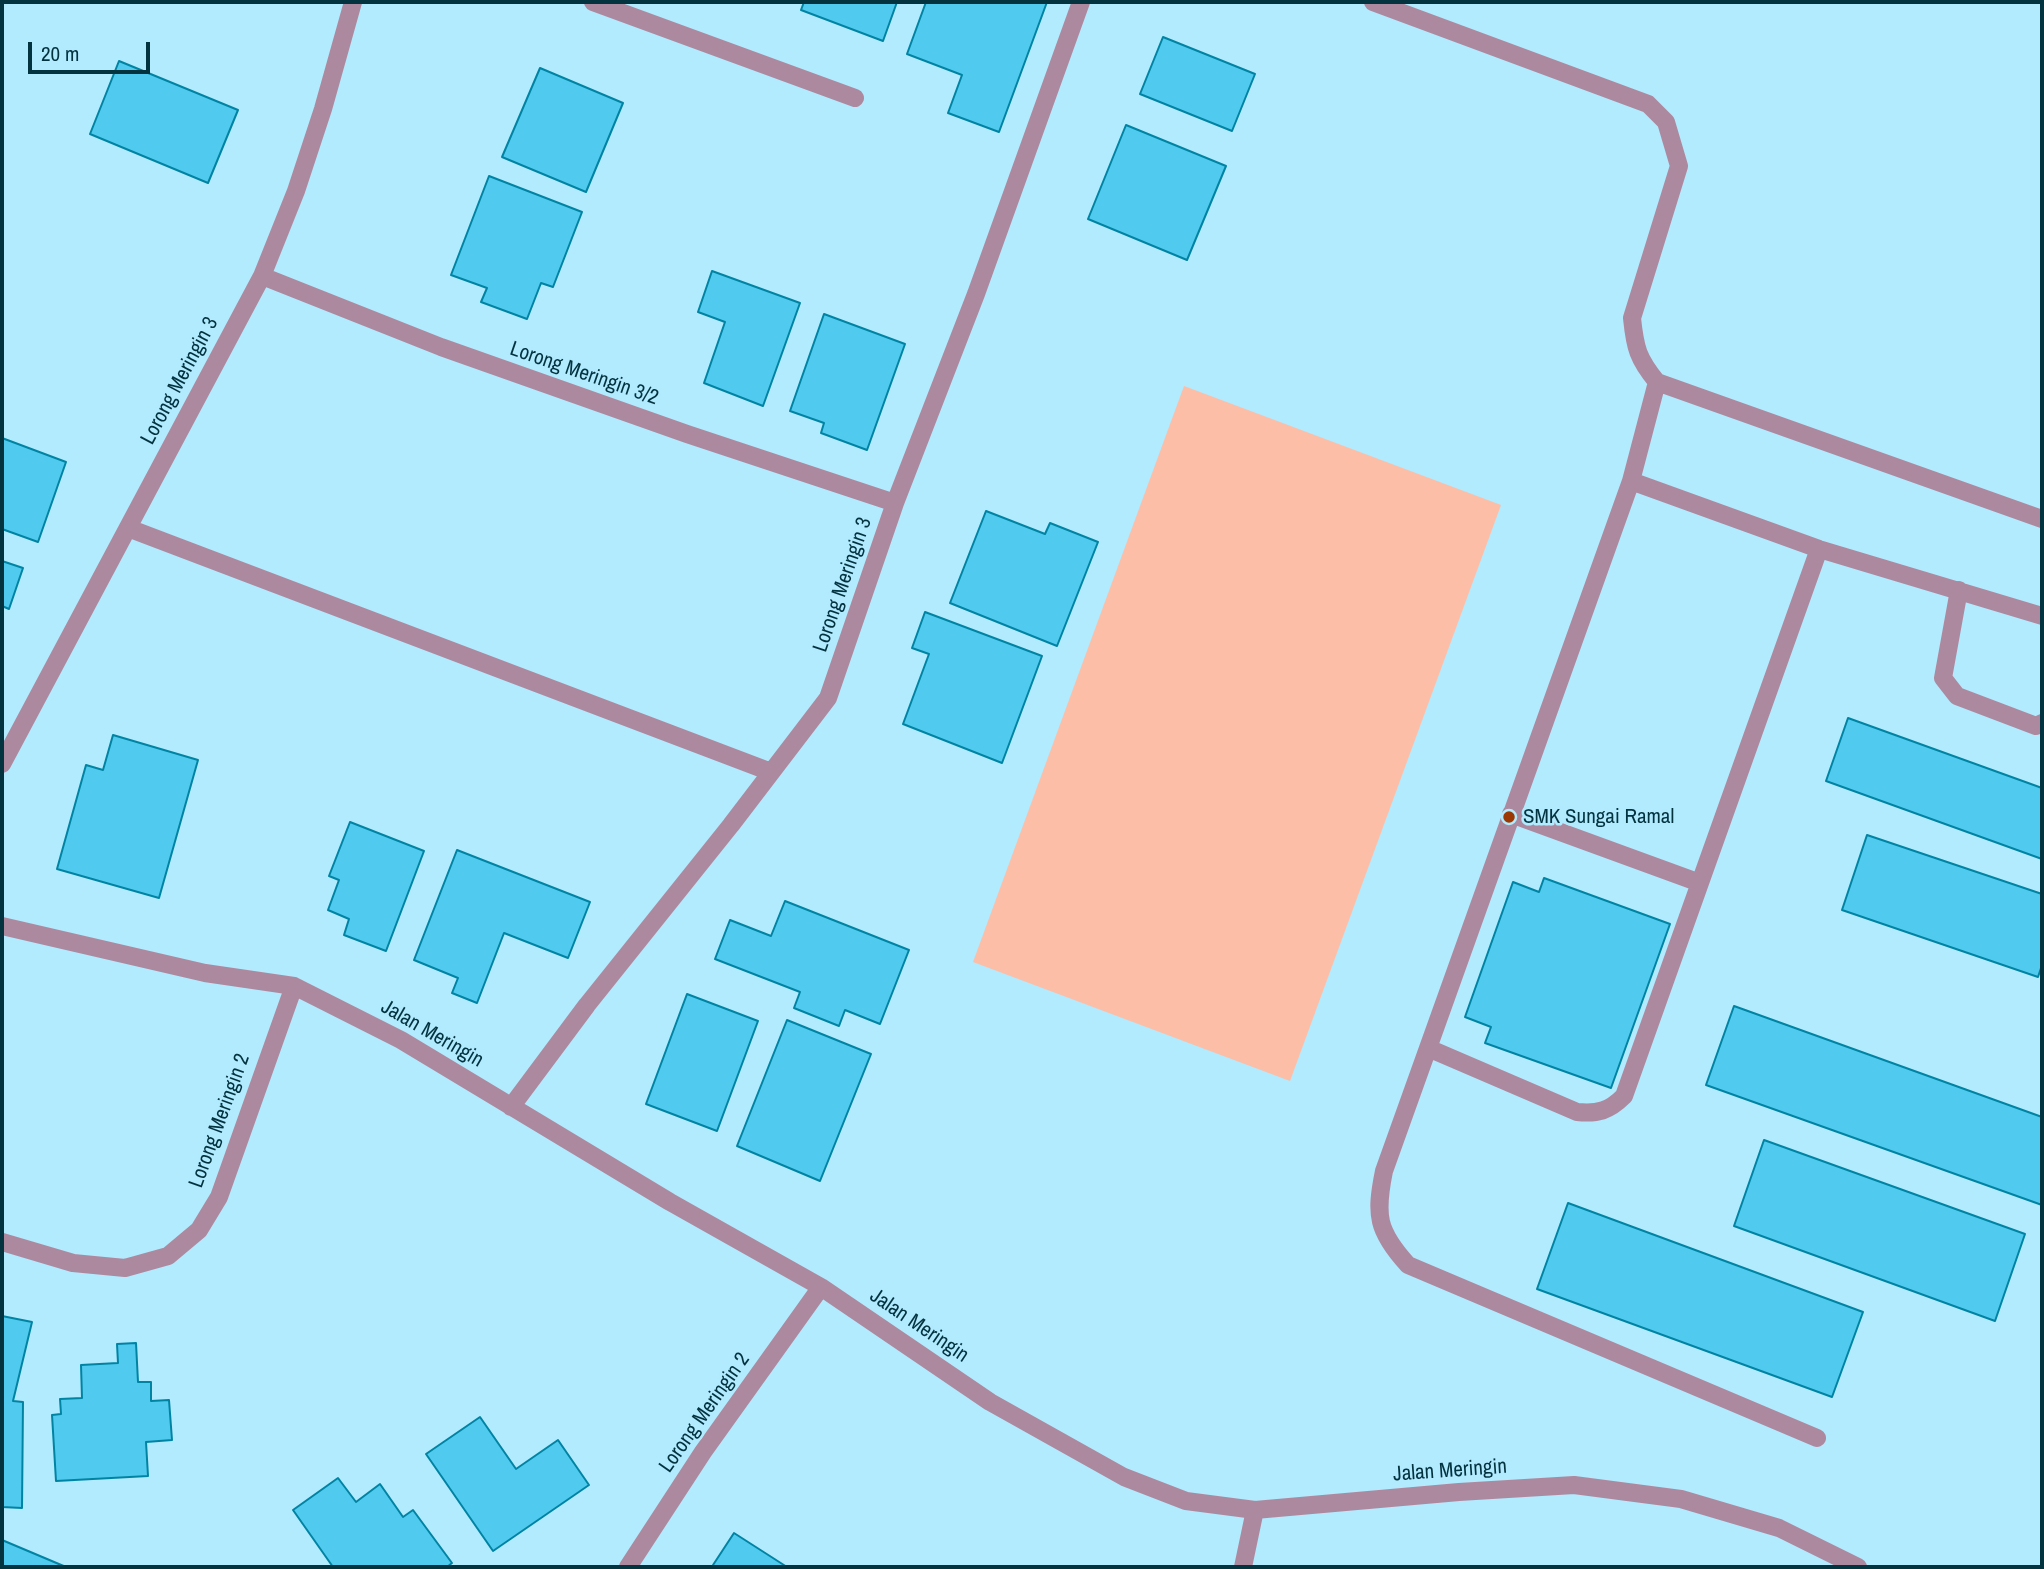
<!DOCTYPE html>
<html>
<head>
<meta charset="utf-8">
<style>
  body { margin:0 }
  #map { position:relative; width:2044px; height:1569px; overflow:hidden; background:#b2eafe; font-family:"Archivo Narrow",sans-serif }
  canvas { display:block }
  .frame { position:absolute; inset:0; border:4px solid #043340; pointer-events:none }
  .scale { position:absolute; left:28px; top:42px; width:122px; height:32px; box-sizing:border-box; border:4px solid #043340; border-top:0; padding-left:9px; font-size:21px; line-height:24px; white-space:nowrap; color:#043340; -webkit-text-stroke:5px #b2eafe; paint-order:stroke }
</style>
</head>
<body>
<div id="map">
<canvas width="2044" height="1569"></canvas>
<div class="frame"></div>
<div class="scale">20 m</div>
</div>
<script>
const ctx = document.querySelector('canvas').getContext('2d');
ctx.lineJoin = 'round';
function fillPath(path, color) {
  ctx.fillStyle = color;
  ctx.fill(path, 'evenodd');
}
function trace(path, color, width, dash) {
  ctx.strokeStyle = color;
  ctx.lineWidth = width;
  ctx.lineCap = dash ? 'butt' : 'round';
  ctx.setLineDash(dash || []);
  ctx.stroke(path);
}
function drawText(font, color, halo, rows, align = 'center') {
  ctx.font = font + ' "Archivo Narrow",sans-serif';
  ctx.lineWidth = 5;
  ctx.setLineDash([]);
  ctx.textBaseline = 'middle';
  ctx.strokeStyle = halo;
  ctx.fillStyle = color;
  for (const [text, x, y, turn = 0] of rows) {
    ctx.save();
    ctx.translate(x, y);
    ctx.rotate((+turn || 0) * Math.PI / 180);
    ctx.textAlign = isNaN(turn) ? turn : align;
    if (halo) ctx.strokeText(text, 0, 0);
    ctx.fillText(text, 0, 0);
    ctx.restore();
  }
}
fillPath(new Path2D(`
  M1184 386 1501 505 1290 1081 973 962Z`), '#fdbea7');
const building = new Path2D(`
  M804 2H897L883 41 801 10Z
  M926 2H1047L999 132 948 113 962 75 907 54Z
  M1163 37 1255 74 1232 131 1140 94Z
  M119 61 238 110 208 183 90 134Z
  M540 68 623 103 586 192 502 157Z
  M1126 125 1226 166 1187 260 1088 219Z
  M489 176 582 212 553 287 541 283 527 319 481 302 487 288 451 275Z
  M712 271 800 303 763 406 704 383 725 322 698 312Z
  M824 314 905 344 867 450 821 433 824 423 790 411Z
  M2 438 66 462 38 542 2 529Z
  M986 511 1045 534 1050 523 1098 542 1057 646 950 603Z
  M2 561 23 568 9 609 2 606Z
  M925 612 1042 656 1002 763 903 724 929 654 912 648Z
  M1848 718 2042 788V859L1826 781Z
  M113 735 198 760 159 898 57 869 86 765 103 770Z
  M350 822 424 851 386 951 344 935 349 919 328 910 339 880 329 876Z
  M1867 835 2042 894V965L2038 977 1842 910Z
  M457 850 590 902 568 958 504 933 477 1003 452 993 458 978 414 960Z
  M1544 878 1670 924 1611 1088 1485 1043 1491 1027 1465 1017 1513 882 1539 892Z
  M785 901 909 950 880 1024 845 1010 839 1026 794 1008 800 992 715 959 730 920 771 936Z
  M687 994 758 1021 717 1131 646 1104Z
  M1734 1006 2042 1117V1205L1706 1085Z
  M787 1020 871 1054 820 1181 737 1146Z
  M1764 1140 2025 1234 1995 1321 1734 1226Z
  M1568 1203 1863 1312 1832 1397 1537 1289Z
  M2 1316 32 1322 13 1401 23 1402 22 1508 2 1507Z
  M136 1343 138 1382H151V1401L169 1400 172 1440 146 1442 148 1476 56 1481 52 1415 61 1414 60 1399 82 1398 81 1365 118 1363 117 1344Z
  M480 1417 516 1469 558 1440 589 1485 493 1551 426 1454Z
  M338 1478 356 1502 380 1484 403 1517 413 1510 452 1563 447 1567H333L293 1510Z
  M734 1533 787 1567H716L713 1565Z
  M2 1540 66 1567H2Z`);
fillPath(building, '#51caef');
trace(building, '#0184a3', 2);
trace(new Path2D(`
  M593 2 855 98
  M1373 2 1648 104 1666 122 1679 166 1632 318C1635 348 1638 359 1657 382L2042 519
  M262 276 441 347 687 434 895 503
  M1657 382 1631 481 1384 1171C1375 1215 1377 1231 1408 1265L1817 1438
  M1631 481 1819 549 2042 616
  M128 528 771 772
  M1959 590 1943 678 1957 696 2036 726 2042 723
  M2 764 262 276 296 191 323 109 353 2
  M1511 814 1700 883
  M2 926 205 973 294 986 401 1040 670 1202 821 1287 990 1402 1124 1477 1186 1501 1255 1510 1459 1492 1574 1485 1681 1499 1779 1528 1858 1567
  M1428 1048 1577 1112C1598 1114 1609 1111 1624 1096L1819 549
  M511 1107 587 1005 731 825 828 698 895 503 976 294 1081 2
  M2 1242 73 1263 125 1268 168 1256 199 1230 219 1197 294 986
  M628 1567 703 1452 821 1287
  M1243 1567 1255 1510`), '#ad899f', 18);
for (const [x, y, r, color] of [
  [1509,817,7,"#9c3803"]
]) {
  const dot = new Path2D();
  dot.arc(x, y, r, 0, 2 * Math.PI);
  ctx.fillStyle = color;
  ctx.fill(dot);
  trace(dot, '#b2eafe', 2.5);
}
drawText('21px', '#043340', '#b2eafe', [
  ["Lorong Meringin 3/2",584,374,19],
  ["Lorong Meringin 3",180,381,-62],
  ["Lorong Meringin 3",843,585,-71],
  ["Jalan Meringin",432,1034,30],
  ["Lorong Meringin 2",220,1121,-70],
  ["Jalan Meringin",919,1326,34],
  ["Lorong Meringin 2",705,1413,-55],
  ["Jalan Meringin",1450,1471,-4]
]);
drawText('21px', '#043340', '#b2eafe', [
  ["SMK Sungai Ramal",1523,817]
], 'left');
</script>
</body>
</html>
